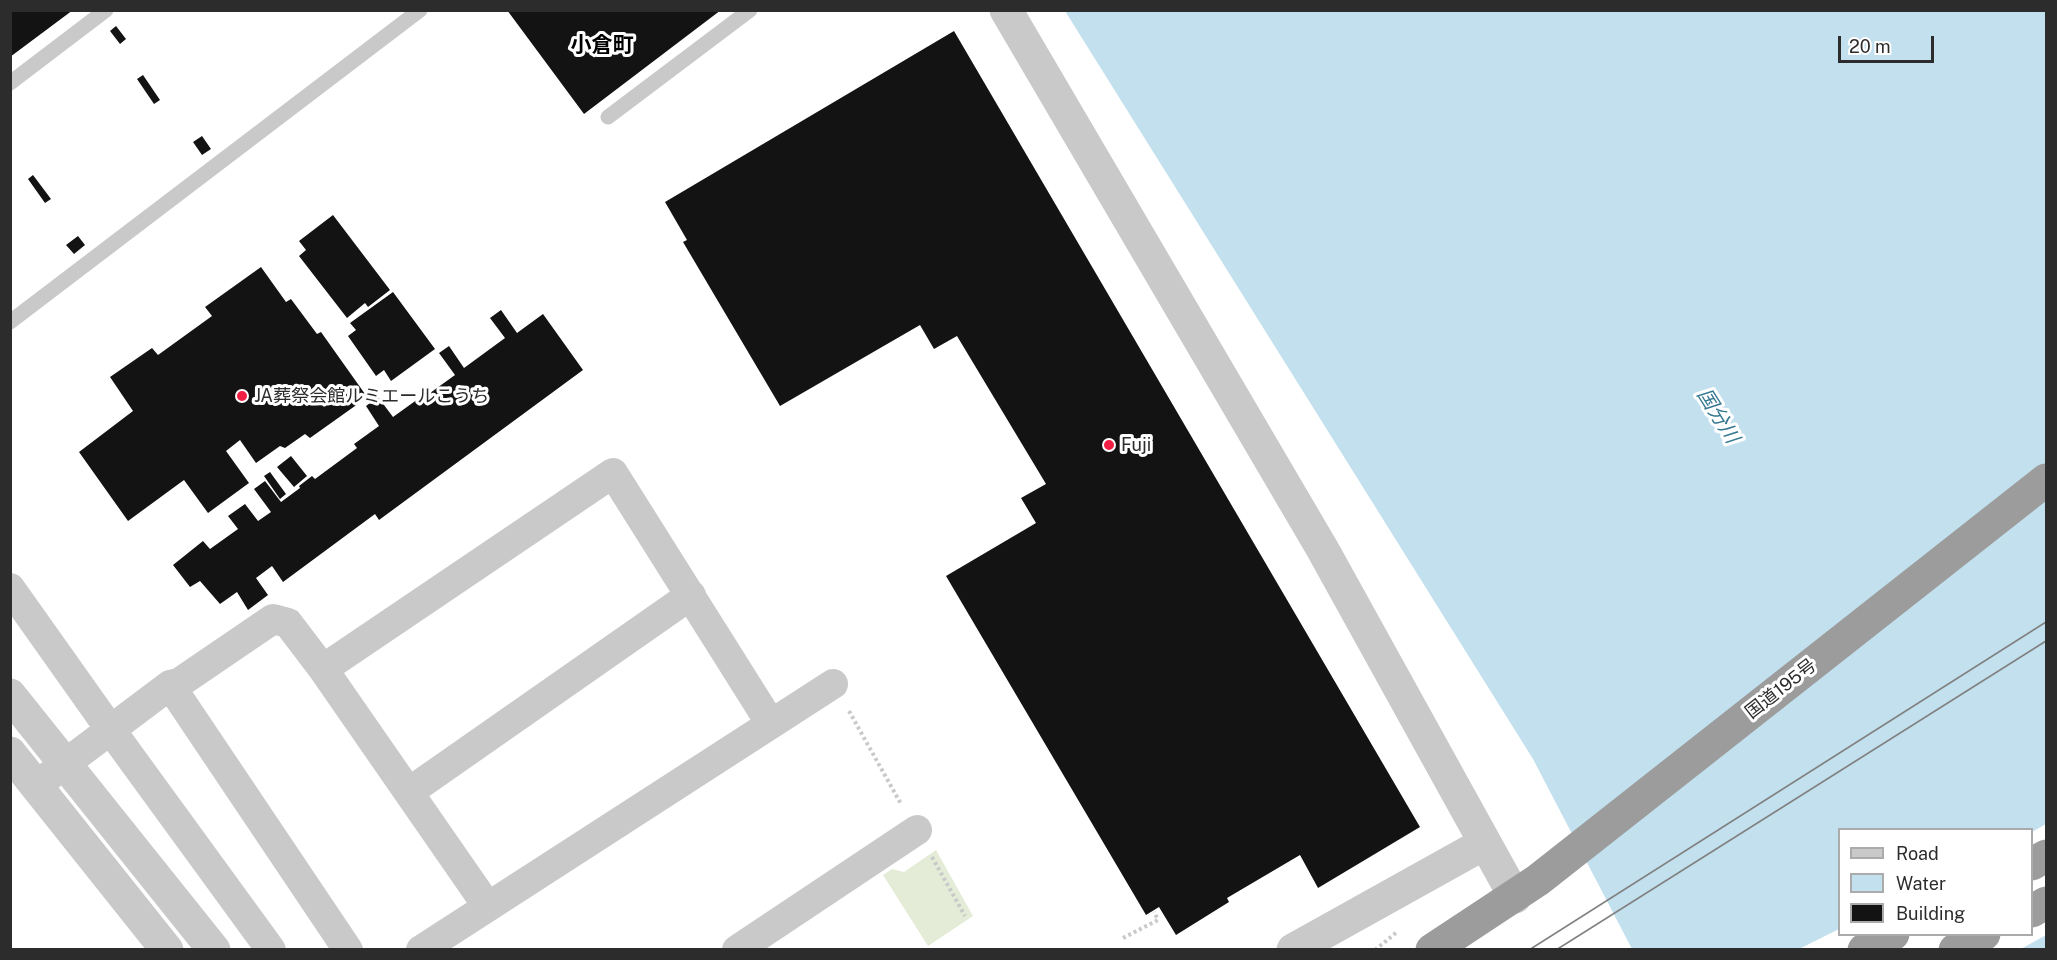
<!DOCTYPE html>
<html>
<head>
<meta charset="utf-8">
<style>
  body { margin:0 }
  #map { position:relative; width:2057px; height:960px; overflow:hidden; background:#fff; font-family:"Public Sans",sans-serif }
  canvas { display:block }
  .frame { position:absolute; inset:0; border:12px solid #2c2c2c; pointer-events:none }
  .legend { position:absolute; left:1838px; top:828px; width:195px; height:108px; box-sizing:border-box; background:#fff; border:2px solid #ababab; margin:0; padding:8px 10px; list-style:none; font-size:18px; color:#2c2c2c }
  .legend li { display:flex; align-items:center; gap:12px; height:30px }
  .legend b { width:30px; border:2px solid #ababab }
  .scale { position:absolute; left:1838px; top:36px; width:96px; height:27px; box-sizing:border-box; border:3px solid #2c2c2c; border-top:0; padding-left:8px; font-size:18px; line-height:21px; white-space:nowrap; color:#2c2c2c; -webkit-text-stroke:4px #fff; paint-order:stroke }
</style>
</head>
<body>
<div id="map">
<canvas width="2057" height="960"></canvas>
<div class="frame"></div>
<ul class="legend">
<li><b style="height:8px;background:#c9c9c9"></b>Road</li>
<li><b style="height:16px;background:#c2e0ed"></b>Water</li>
<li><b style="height:16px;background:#131313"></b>Building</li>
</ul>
<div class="scale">20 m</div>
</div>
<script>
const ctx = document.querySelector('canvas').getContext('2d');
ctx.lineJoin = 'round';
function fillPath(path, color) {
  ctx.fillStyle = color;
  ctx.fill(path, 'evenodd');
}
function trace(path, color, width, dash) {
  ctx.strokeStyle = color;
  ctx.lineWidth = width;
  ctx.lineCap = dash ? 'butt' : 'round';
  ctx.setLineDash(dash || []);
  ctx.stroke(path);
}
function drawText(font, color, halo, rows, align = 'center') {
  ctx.font = font + ' "Public Sans","Noto Sans JP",sans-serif';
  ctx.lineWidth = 6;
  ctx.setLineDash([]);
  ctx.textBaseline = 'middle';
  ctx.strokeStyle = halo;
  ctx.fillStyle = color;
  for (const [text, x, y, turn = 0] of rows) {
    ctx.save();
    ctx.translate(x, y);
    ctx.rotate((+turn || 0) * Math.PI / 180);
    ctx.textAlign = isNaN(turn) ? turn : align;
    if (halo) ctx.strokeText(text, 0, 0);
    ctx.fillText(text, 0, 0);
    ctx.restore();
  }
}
fillPath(new Path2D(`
  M936 850 973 916 928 946 883 875 892 869 904 872Z`), '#e4ebd7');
fillPath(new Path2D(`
  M1065 11H2046V949H1632L1533 759ZM1840 830H2032V934H1840Z`), '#c2e0ed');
fillPath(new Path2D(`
  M2046 824V935L2019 950 1799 949 1839 929 1840 934H2032V832Z`), '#fff');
fillPath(new Path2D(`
  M10 10H73L10 57Z
  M507 10H721L584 114Z
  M116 26 126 39 120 44 110 31Z
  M954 31 1420 827 1318 888 1300 855 1227 898 1229 902 1176 935 1159 907 1146 915 946 576 1036 523 1021 498 1046 484 957 336 934 349 920 325 780 406 683 242 687 240 665 202Z
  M143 75 160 100 154 104 137 79Z
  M202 136 211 149 202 155 193 142Z
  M33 175 51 199 45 203 28 179Z
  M333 215 390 290 368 307 365 303 347 318 299 256 306 250 299 241Z
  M78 236 85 245 74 254 66 245Z
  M261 267 286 302 291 299 317 334 321 332 365 394 359 399 362 401 310 438 305 434 285 448 280 446 256 463 240 440 226 451 249 483 208 513 184 480 128 521 79 452 133 411 110 377 152 348 158 355 212 316 205 307Z
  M393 292 435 349 391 381 384 370 376 376 348 336 356 330 350 323Z
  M501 310 517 333 543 314 583 370 379 520 375 514 283 582 272 566 256 578 268 595 248 610 237 592 220 604 200 581 190 587 173 565 203 541 210 549 238 529 228 516 245 504 258 521 271 512 254 489 265 481 281 502 300 488 299 486 312 476 315 479 357 448 354 444 379 426 366 406 378 397 393 417 418 399 419 401 455 375 439 353 449 346 464 368 505 338 490 318Z
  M291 456 307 476 294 487 277 467Z
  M270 472 286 494 280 499 264 476Z`), '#131313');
trace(new Path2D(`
  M849 711 901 804
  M932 857 965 916
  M1123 938 1158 920 1154 912
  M1375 950 1397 932`), '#c9c9c9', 4, [3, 3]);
trace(new Path2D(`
  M10 83 106 10
  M608 117 750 10
  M10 322 420 10`), '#c9c9c9', 15);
trace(new Path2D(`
  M10 588 110 729 271 950
  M323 669 613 473 771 724
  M170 685 348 950
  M37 785 170 685 179 683 273 619 288 623 323 669 488 907
  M409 792 691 595
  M421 950 833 684
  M737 950 917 830`), '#c9c9c9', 30);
trace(new Path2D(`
  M1006 10 1323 550 1515 897
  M10 695 214 950
  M10 753 167 950
  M1293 950 1485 843`), '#c9c9c9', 33);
trace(new Path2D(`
  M2032 864 2046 856
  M2032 911 2046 903
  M1432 950 1538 880 2046 480
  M1864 950 1893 934
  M1955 950 1984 934`), '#9c9c9c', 33);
trace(new Path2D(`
  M1529 950 2046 622
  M1556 950 2046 641`), '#818181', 1.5);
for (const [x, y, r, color] of [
  [242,396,6,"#f11f44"],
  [1109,445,6,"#f11f44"]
]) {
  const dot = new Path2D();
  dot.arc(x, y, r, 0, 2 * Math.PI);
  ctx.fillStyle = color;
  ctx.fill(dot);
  trace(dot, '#fff', 2);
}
drawText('18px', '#2c2c2c', '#fff', [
  ["JA葬祭会館ルミエールこうち",254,396],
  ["Fuji",1121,445]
], 'left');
drawText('18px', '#2c2c2c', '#fff', [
  ["国道195号",1781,689,-38]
]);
drawText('italic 20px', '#357892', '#fff', [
  ["国分川",1718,416,58]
]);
drawText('bold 21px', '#000', '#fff', [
  ["小倉町",602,46]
]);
</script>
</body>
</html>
